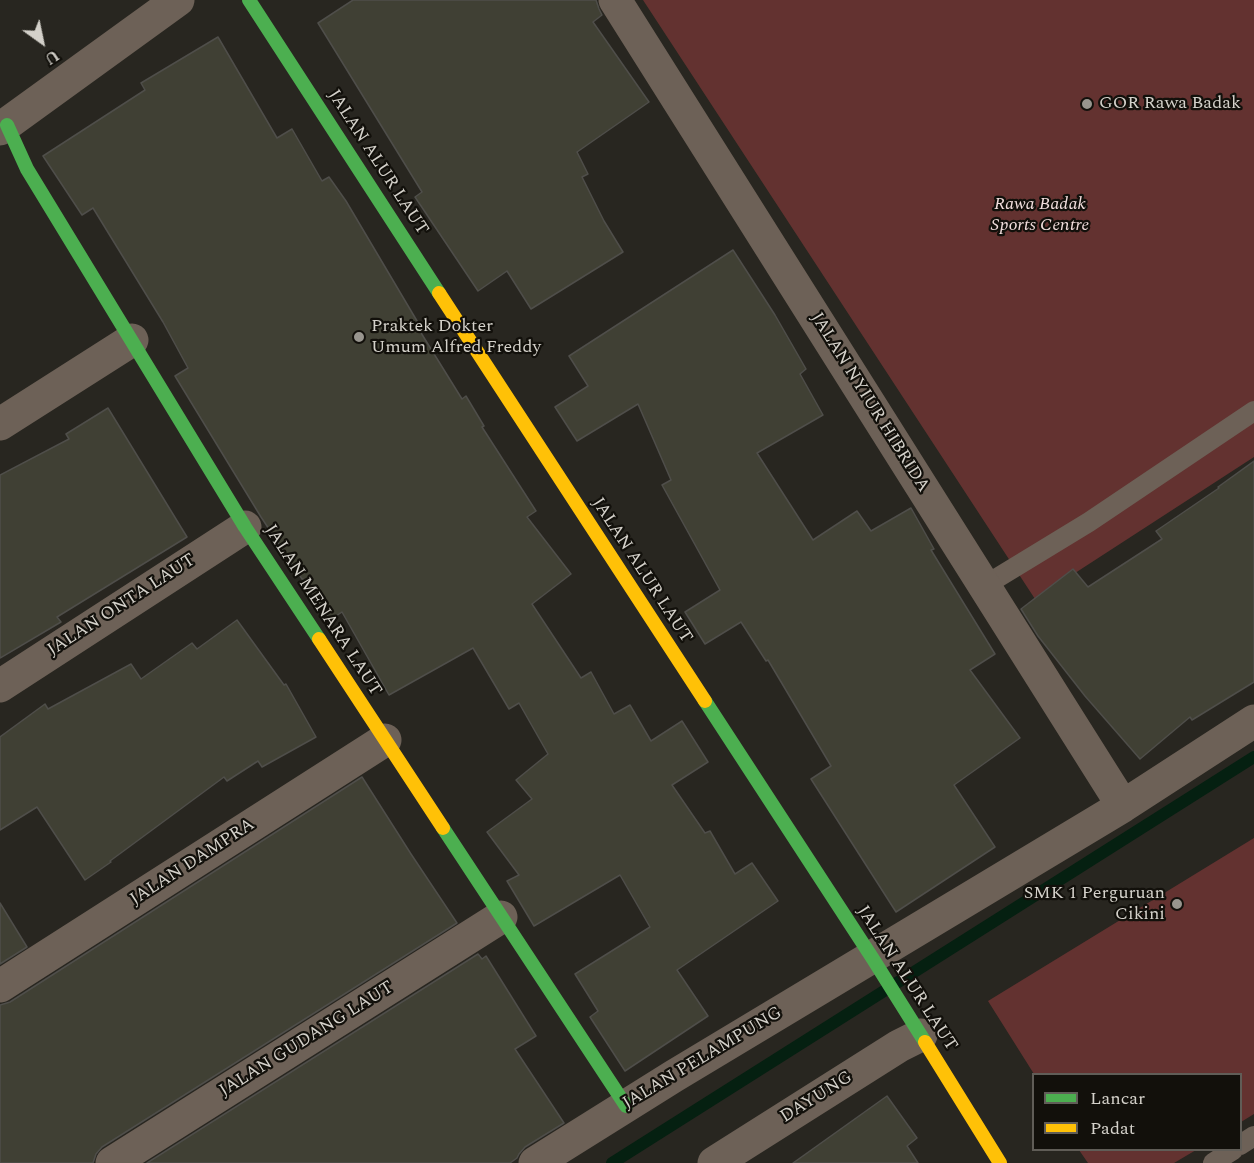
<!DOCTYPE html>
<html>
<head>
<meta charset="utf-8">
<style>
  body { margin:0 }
  #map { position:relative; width:1254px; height:1163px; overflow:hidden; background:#282620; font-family:Spectral,serif }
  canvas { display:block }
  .legend { position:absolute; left:1032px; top:1073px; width:210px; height:78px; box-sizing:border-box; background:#12100b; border:2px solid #605d57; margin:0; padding:8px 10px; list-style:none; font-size:18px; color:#d4d1ca }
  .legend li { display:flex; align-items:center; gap:12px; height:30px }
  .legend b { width:30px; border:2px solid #605d57 }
  .north { position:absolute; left:12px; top:12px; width:60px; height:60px; -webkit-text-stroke:4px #12100b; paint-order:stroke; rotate:147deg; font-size:16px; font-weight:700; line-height:24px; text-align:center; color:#d4d1ca }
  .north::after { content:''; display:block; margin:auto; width:21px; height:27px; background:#d4d1ca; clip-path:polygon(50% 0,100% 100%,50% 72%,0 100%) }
</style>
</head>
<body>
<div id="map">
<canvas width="1254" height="1163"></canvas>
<ul class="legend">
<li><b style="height:8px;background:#4caf50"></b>Lancar</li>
<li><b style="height:8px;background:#ffc107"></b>Padat</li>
</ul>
<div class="north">U</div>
</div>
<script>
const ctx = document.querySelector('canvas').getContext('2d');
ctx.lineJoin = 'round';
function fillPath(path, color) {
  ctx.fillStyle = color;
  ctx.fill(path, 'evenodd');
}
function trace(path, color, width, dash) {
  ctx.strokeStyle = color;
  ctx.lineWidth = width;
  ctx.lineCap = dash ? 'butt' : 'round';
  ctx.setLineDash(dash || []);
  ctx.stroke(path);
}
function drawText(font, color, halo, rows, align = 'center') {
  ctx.font = font + ' Spectral,serif';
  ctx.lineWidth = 4.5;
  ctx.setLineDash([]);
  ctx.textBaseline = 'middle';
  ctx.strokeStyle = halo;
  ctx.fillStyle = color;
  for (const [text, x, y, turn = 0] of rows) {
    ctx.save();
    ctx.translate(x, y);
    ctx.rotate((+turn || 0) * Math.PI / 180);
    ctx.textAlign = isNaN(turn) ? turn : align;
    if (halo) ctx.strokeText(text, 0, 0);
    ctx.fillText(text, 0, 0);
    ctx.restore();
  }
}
fillPath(new Path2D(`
  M643 0H1254V457L1035 599Z
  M1254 838V1114L1241 1122 1240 1074H1034L988 1001Z
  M1079 1150H1196L1174 1163H1088Z`), '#633230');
trace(new Path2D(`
  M612 1163 1254 757`), '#052011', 12);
const building = new Path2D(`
  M353 0H596L599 9 602 15 593 22 649 102 577 152 588 174 582 177 604 221 623 252 531 309 507 271 478 291 415 197 422 192 318 23Z
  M218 37 277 138 292 129 322 181 329 177 346 201 420 326 418 328 462 399 466 396 484 426 482 427 536 511 527 517 571 574 532 604 581 678 591 672 614 714 630 705 651 741 682 721 708 762 672 785 705 833 710 831 735 874 752 863 778 901 677 970 708 1016 625 1071 590 1017 598 1011 575 974 650 927 620 875 534 926 507 881 519 875 487 832 532 799 516 780 548 754 519 703 509 709 473 648 389 695 342 612 330 620 303 579H302L261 517 175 376 188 368 163 322 93 208 82 215 43 156 145 90 141 83Z
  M733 250 775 315 806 369 800 374 823 415 757 453 813 540 857 511 871 531 911 508 934 549 931 550 995 654 970 670 1020 738 954 785 995 847 896 912 811 779 831 766 768 660 766 661 741 622 705 644 685 612 720 590 662 485 671 480 638 404 577 441 555 407 588 386 569 356Z
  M108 408 187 537 57 617 61 622 0 658V475L69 439 66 434Z
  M1254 461V682L1192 720 1190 717 1140 759 1085 696 1038 636 1021 609 1073 569 1088 587 1162 539 1156 531 1219 488 1218 487Z
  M237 620 284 685 286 684 316 737 262 767 258 761 227 781 224 777 110 861 111 862 85 880 37 807 0 830V737L45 704 48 709 131 664 141 679 192 643 197 649Z
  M362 777 411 854 457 923 102 1147 96 1154 93 1163H0V1005L10 1002Z
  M0 903 27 947 0 964Z
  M478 954 482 959 486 956 536 1036 515 1049 564 1123 525 1147 519 1154 517 1158 510 1163H147Z
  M887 1096 917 1138 907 1146 918 1163H793Z`);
fillPath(building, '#404034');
trace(building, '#4f4e4a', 1.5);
trace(new Path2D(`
  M984 586 1089 522 1254 411
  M1240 1145 1254 1136
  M1213 1163 1233 1150`), '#6d6157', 20);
trace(new Path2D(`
  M615 0 1123 806
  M0 129 178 0
  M0 424 132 340
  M0 686 245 527
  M0 986 385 740
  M112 1163 501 917
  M535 1163 674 1076 1123 806 1254 721
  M714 1163 899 1046 921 1035`), '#6d6157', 33);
trace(new Path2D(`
  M249 0 439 293
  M7 125 27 169 245 527 319 639
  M705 701 873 959 925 1042
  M443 828 626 1106`), '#4caf50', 14);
trace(new Path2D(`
  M439 293 705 701
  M319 639 443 828
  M925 1042 1000 1163`), '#ffc107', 14);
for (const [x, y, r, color] of [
  [1087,104,6,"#98958e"],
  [359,337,6,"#98958e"],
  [1177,904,6,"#98958e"]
]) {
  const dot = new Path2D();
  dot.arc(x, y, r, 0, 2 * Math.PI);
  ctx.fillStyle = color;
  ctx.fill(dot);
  trace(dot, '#12100b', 2);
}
drawText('18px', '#d4d1ca', '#12100b', [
  ["GOR Rawa Badak",1099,104],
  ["Praktek Dokter",371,327],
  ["Umum Alfred Freddy",371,348],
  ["SMK 1 Perguruan",1165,894,"right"],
  ["Cikini",1165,915,"right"]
], 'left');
drawText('18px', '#d4d1ca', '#12100b', [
  ["JALAN ALUR LAUT",377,163,57],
  ["JALAN NYIUR HIBRIDA",869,403,58],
  ["JALAN ALUR LAUT",641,571,57],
  ["JALAN ONTA LAUT",122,606,-33],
  ["JALAN MENARA LAUT",322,611,57],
  ["JALAN DAMPRA",193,863,-33],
  ["JALAN ALUR LAUT",906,979,57],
  ["JALAN GUDANG LAUT",307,1040,-32],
  ["JALAN PELAMPUNG",703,1059,-31],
  ["DAYUNG",817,1098,-32]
]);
drawText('italic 18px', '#f2dedd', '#12100b', [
  ["Rawa Badak",1040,205],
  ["Sports Centre",1040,226]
]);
</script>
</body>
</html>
